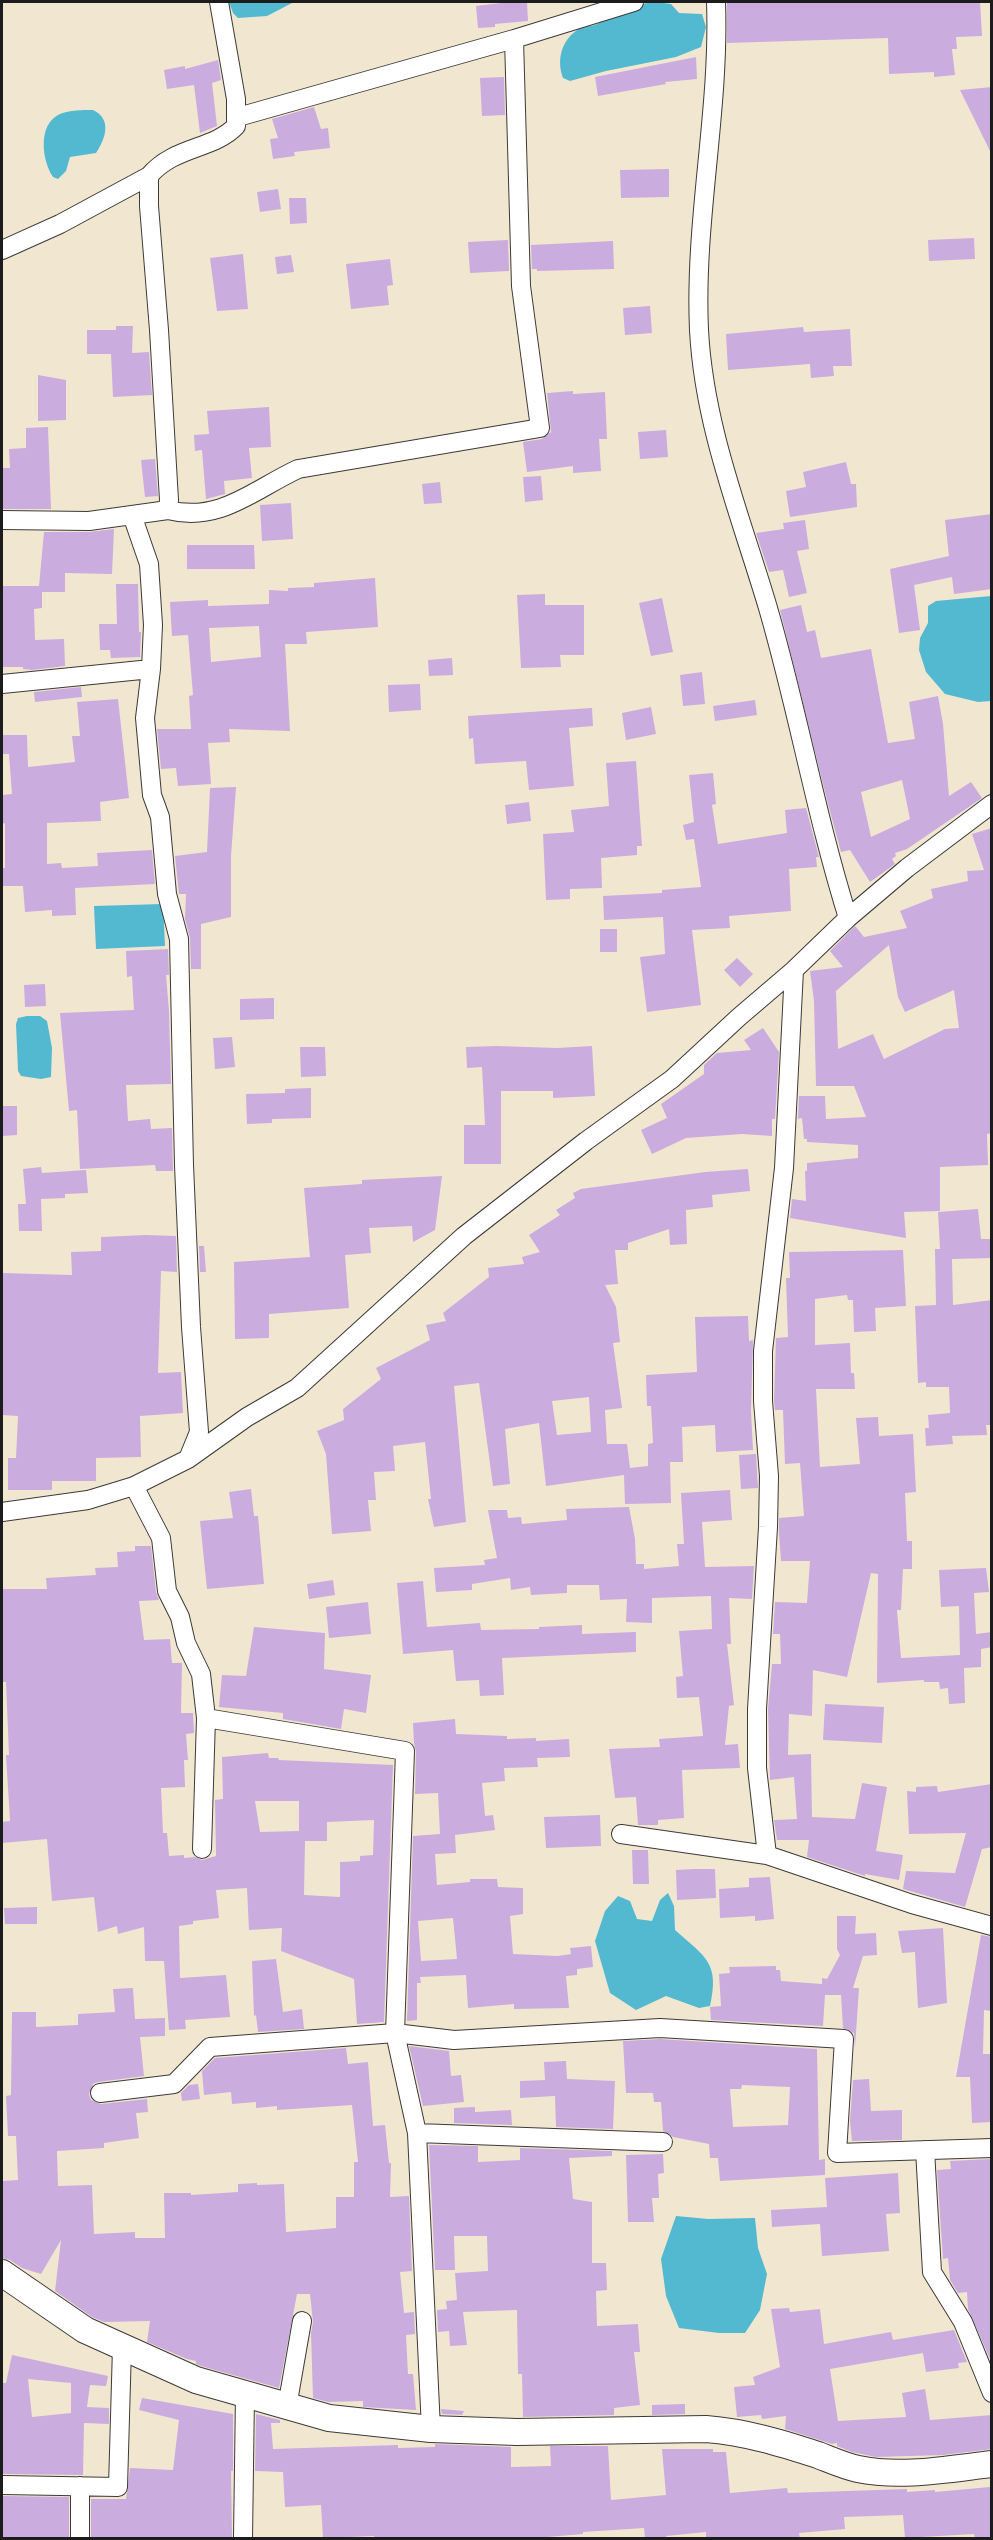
<!DOCTYPE html>
<html>
<head>
<meta charset="utf-8">
<style>
  body { margin:0 }
  #map { position:relative; width:993px; height:2540px; overflow:hidden; background:#f1e7d1; font-family:Mynerve,sans-serif }
  canvas { display:block }
  .frame { position:absolute; inset:0; border:3px solid #1c1c1c; pointer-events:none }
</style>
</head>
<body>
<div id="map">
<canvas width="993" height="2540"></canvas>
<div class="frame"></div>
</div>
<script>
const ctx = document.querySelector('canvas').getContext('2d');
ctx.lineJoin = 'round';
function fillPath(path, color) {
  ctx.fillStyle = color;
  ctx.fill(path, 'evenodd');
}
function trace(path, color, width, dash) {
  ctx.strokeStyle = color;
  ctx.lineWidth = width;
  ctx.lineCap = dash ? 'butt' : 'round';
  ctx.setLineDash(dash || []);
  ctx.stroke(path);
}
fillPath(new Path2D(`
  M229 2H294L267 16 238 18 233 13Z
  M656 2 671 4 679 13 702 14 706 27 701 47 676 57 606 71 570 81 563 78C556 59 562 39 579 29 584 26 591 27 597 24 601 23 603 18 607 16 623 9 639 3 656 2Z
  M93 110C112 119 106 138 96 153L70 157 66 171 58 179 53 177C42 161 37 124 60 114 69 110 83 110 93 110Z
  M991 596V701L978 702 945 694 926 672 919 650 920 638 928 623V606L936 601Z
  M163 904 165 946 96 949 94 906Z
  M27 1016H40L47 1021 52 1048 51 1077 41 1079 21 1076 18 1071 16 1024 18 1018Z
  M668 1893 674 1906 675 1930C705 1957 720 1962 710 2006L699 2008 666 1996 636 2010 610 1993 595 1941 605 1911 618 1896 630 1901 637 1919 652 1921 660 1900Z
  M676 2216 708 2219 755 2218 758 2248 767 2274 760 2310 745 2333H719L679 2328 666 2296 661 2259Z`), '#52b9d0');
fillPath(new Path2D(`
  M510 2H527L528 21 495 24V27L478 28 476 6Z
  M727 2H980L982 36 956 37 957 49H952L955 75 934 77V72L889 74 888 38 727 43Z
  M696 57 697 79 665 82 666 84 598 96 595 77Z
  M218 60 221 80 212 83 217 126 200 133 194 85 167 89 164 70 185 66V69Z
  M504 77 505 115 482 116 480 78Z
  M992 87V155L960 90Z
  M314 107 321 129 328 128 330 148 294 152 295 156 273 159 270 139 278 138 272 119Z
  M669 169V197L621 198 620 170Z
  M278 189 281 209 260 212 257 192Z
  M289 198H306L307 223 290 224Z
  M974 238 975 259 929 261 928 240Z
  M508 240 509 271 470 273 468 242Z
  M613 241 614 269 537 271V269H532L531 245Z
  M243 254 248 309 217 311 210 258Z
  M291 255 294 272 277 274 275 257Z
  M390 259 393 285 387 286 389 305 351 309 346 264Z
  M650 306 652 333 625 335 623 308Z
  M116 326H133L132 353 149 352 152 395 113 397 111 354H87V330H116Z
  M803 327 804 332 850 329 852 366H833L834 376 811 378 810 364 728 370 726 334Z
  M38 375 66 380V420L38 421Z
  M573 391V394L605 392 607 439H599L601 471 573 473V466L527 472 523 442 542 439 551 432 547 393Z
  M269 407 271 447 249 448 252 478 224 481 225 494 206 499 202 450 195 451 194 435 209 434 207 411Z
  M48 427 51 509H2V468H10L9 449 26 448V428Z
  M666 430 668 457 640 459 638 432Z
  M155 459 158 496 145 497 141 460Z
  M846 462 851 484H856L857 507 790 517 786 491 806 487 803 472Z
  M541 476 543 500 525 502 523 477Z
  M440 482 442 503 424 504 422 484Z
  M291 503 293 539 262 541 260 505Z
  M992 514V589L954 594 952 577 914 585 920 630 899 633 890 569 949 556 945 520Z
  M805 520 809 549 797 551 807 593 789 597 783 570 769 572 756 533 784 529 783 523Z
  M114 529 112 574 65 573V592H42V608L34 609 35 640 64 639 65 666 32 670 23 669V667H2V586H39L44 532H89Z
  M187 545H254L255 569H187Z
  M375 578 378 627 306 632 307 644H285L290 731 229 729 230 742 208 743 211 784 178 786 176 768 161 769 157 729H191L189 696 193 695 188 635 172 636 170 602 208 600V606L269 604V590L288 591V588L314 587V583ZM259 626 261 657 211 662 209 628Z
  M116 584H138L139 632H141L140 657 111 658 110 650H100L99 624H117Z
  M545 594V605H584V655H560L561 667 521 668 517 595Z
  M662 598 673 652 651 656 639 603Z
  M801 605 807 632 815 630 821 658 871 649 888 743 915 739 909 702 938 696 943 724 949 796 971 782 982 798 907 849 895 853 896 856 892 859 895 864 870 882 850 850 841 852 827 800 780 610ZM902 780 910 819 871 837 861 792Z
  M452 658 453 675 429 676 428 660Z
  M702 672 705 704 683 706 680 675Z
  M420 684 421 710 389 712 388 685Z
  M81 687 82 697 35 702 34 692Z
  M118 699 129 798 100 802 101 821 47 823V864L61 863 62 868 98 866 97 853 152 850 155 884 75 888 76 915 52 916V910L25 912 23 886H2V868H5V823L2 824V795L12 794 9 754H2V735H27L28 767 75 762 72 736H80L77 702Z
  M755 700 757 715 715 721 713 706Z
  M651 707 656 734 626 740 622 713Z
  M592 708 593 726 569 728 574 786 529 790 526 761 475 764 473 738 469 739 468 716Z
  M636 761 642 846H637V855L601 858 602 888 570 889V899L546 900 543 834 574 832 571 810 609 806 606 763Z
  M713 773 716 804 712 805 718 844 787 833 785 810 806 808 819 857H816L817 867 789 869 791 911 729 916 730 928 692 930 701 1005 647 1012 640 957 665 954 663 917 604 920 603 896 662 893V890L701 887 694 839 686 840 683 825 694 822 689 775Z
  M236 787 231 856V917L201 924V969H191L190 938 185 919 186 894H179L175 856 207 852 210 788Z
  M529 802 531 821 507 824 505 805Z
  M992 828V883H990L992 1133 987 1134 988 1165 940 1167V1211L904 1212 906 1238 790 1218 792 1199 806 1201 805 1171H807V1163L858 1158V1145L807 1142V1139H804L802 1118 798 1119 799 1096H825L826 1119 866 1117 854 1086H816L814 1001 810 971 843 967 830 951 855 926 864 937 907 928 900 911 933 898 931 889 968 881 967 871 984 870 972 834ZM889 945 898 997 905 1012 954 990 959 1028 945 1029 884 1059 873 1034 838 1049 836 991Z
  M600 929H617V952H600Z
  M168 949 169 975H166L169 1011 171 1084 126 1085 128 1121 150 1119 151 1129 172 1128 173 1171H156L155 1165 80 1169 77 1110 69 1111 60 1013 134 1010 132 976 127 977 126 951Z
  M737 958 753 974 740 987 724 970Z
  M45 984 46 1006 25 1007 24 985Z
  M274 998V1019L240 1020V999Z
  M763 1028 779 1052 775 1119H772V1136L742 1134 686 1138 652 1154 641 1130 667 1118 661 1104 704 1074V1065L717 1053 751 1050 744 1040Z
  M232 1037 235 1067 215 1069 213 1038Z
  M497 1046 557 1048 592 1046 595 1096 553 1098V1091H501V1164H464V1125H485L482 1067 467 1068 466 1047Z
  M300 1047H325L326 1076 301 1077Z
  M311 1088V1118L272 1119V1123L247 1124 246 1094 285 1093V1089Z
  M2 1106H17V1135L2 1136Z
  M41 1167 42 1173 86 1170 88 1193 65 1194V1198L41 1199 42 1231H19L18 1204H26L23 1169Z
  M748 1169 750 1191 712 1195 713 1207 686 1210 687 1244 670 1245 669 1229 628 1243V1250H615L618 1284 605 1285 616 1307 620 1342 613 1343 622 1408 605 1410 607 1444H627L630 1468 648 1466V1444L653 1443 651 1406H647L646 1375 697 1372 695 1317 748 1316 749 1341 753 1340 751 1411 753 1450 716 1452 715 1425 682 1427 683 1462H670L671 1503 625 1504 624 1475 546 1486 539 1423 505 1429 510 1484 493 1486 479 1383 454 1386 466 1522 434 1527 428 1499H431L425 1442 393 1446 395 1471 374 1472 376 1500H368L371 1531 332 1534 326 1454 317 1431 344 1420 343 1409 381 1379 376 1368 430 1340 426 1325 446 1321 443 1313 489 1277 488 1268 524 1264 522 1257 540 1252 529 1235 560 1215 556 1210 575 1198 573 1193 581 1189 705 1172ZM589 1397 591 1432 557 1435 552 1401Z
  M442 1176 435 1230 413 1242 412 1226 369 1228 371 1253 345 1255 349 1308 269 1314V1338L235 1339 234 1262 310 1257 304 1188 362 1184V1180Z
  M978 1209 981 1239H992V1258L952 1259 953 1305 992 1300V1425H986L987 1435 952 1436 953 1444 926 1446 925 1428H929L928 1415 950 1413 949 1387H926V1382L918 1383 915 1306 936 1305 935 1249H940L938 1212Z
  M145 1235 176 1236 177 1272 161 1271 158 1373 181 1372 183 1413 140 1416 141 1457 96 1458V1481H52V1490H8V1458H16L18 1416 2 1415V1273L72 1275 71 1252 101 1251V1237Z
  M199 1246H204L206 1272H200Z
  M903 1250 906 1306 875 1308 876 1331 854 1332 853 1300H848L847 1295 815 1299V1345L850 1343 851 1373H854L855 1389H816L820 1467 860 1464 856 1418 878 1417 879 1436 913 1434 916 1492 905 1493 907 1541H912V1569H903L901 1610H897L901 1658 960 1655 959 1606 941 1607 939 1570 986 1568 989 1592 974 1593 976 1634 992 1632V1647L981 1649V1667L964 1668 965 1703 949 1704 948 1688 940 1689 939 1682H924V1680L877 1683 878 1574 871 1573 847 1677 813 1670 812 1716 789 1714 788 1755 811 1754 812 1817 855 1819 862 1783 887 1787 876 1851 903 1855 899 1880 865 1874V1876L807 1857 809 1840H777L774 1820 797 1819 794 1777 770 1780 768 1709 772 1664H781L780 1634H773L775 1602 807 1603 810 1561H781L779 1533V1518L804 1516 800 1463 785 1464 783 1410H775L774 1401 776 1338 788 1337 786 1278H790L789 1252Z
  M756 1454 758 1488 741 1489 739 1455Z
  M251 1489 254 1516H258L264 1584 207 1589 200 1521 233 1518 229 1492Z
  M730 1490 732 1520 702 1522 705 1567 754 1566 752 1599 729 1598 731 1644H727L734 1705 729 1706 725 1745 738 1744 740 1768 682 1770 684 1818 658 1820V1825H638L636 1797 615 1798 609 1749 660 1747 659 1739 703 1736 699 1697 677 1698 676 1677 683 1676 679 1631 712 1629 711 1596 652 1598V1623L626 1622 627 1599 600 1600 599 1585H567V1593L531 1595 530 1587 511 1590 510 1578 472 1584V1590L436 1592 434 1568 485 1565 484 1560 497 1558 488 1510H507L508 1518 521 1517 522 1524 567 1520 566 1509 629 1507 635 1539 636 1564H644V1569L679 1566 677 1544H684L681 1493Z
  M135 1546H151L156 1592 159 1600 139 1601 144 1640 170 1639 172 1663H182L181 1713H193L194 1733 186 1734 188 1760H184L185 1787 161 1788 163 1833H167L169 1856 184 1855V1858L195 1857 202 1860 216 1856 215 1800 223 1799 222 1757 268 1753 269 1758H278L279 1760 393 1765 384 2022 357 2024 354 1979 281 1951 282 1928 249 1930 247 1888 216 1890 219 1918 193 1921V1924L179 1926 180 1978 226 1975 230 2017 185 2020 186 2029 169 2030 164 1961H145L144 1927 118 1934 117 1926 98 1932 94 1897 52 1901 47 1839 2 1843V1822L10 1821 6 1755H9L6 1682H3L2 1656V1589H47L46 1578 96 1575 95 1568 118 1567 117 1552 135 1551ZM255 1801H299V1831L260 1832ZM374 1820 373 1855 360 1856V1861L340 1862V1897L304 1895 305 1841H327V1822Z
  M333 1580 335 1595 309 1599 307 1584Z
  M423 1581 427 1627 480 1623 481 1630 539 1629V1627L582 1625V1634L636 1632V1652L502 1658 504 1695 480 1696 479 1680 456 1681 453 1650 403 1654 397 1583Z
  M368 1602 371 1634 329 1638 326 1607Z
  M254 1627 325 1633 324 1669 371 1675 366 1713 344 1709 341 1729 283 1719V1713L219 1707 222 1675 246 1676Z
  M825 1704 884 1707 882 1743 823 1740Z
  M455 1719 456 1734 507 1736V1739L536 1738V1741L569 1739 570 1757 537 1758 538 1767 504 1768 505 1781 482 1783 485 1816 493 1815 495 1830 455 1835 456 1853 435 1854 437 1885 470 1882V1879H497L498 1887 523 1888V1914L510 1916 513 1954 558 1956 571 1954 570 1948 591 1946 593 1967 577 1969V1975L566 1976 569 2008 514 2009V2004L468 2008 466 1975 420 1977 421 1983H417V2020L407 2021 413 1836 440 1834 438 1793 415 1794 416 1751 414 1744 413 1723ZM453 1918 457 1959 421 1961 418 1921Z
  M992 1784V1847L982 1849 965 1907 903 1889 906 1871 955 1873 966 1833 909 1834 907 1791 916 1792V1787L937 1786 938 1792Z
  M600 1815 601 1846 546 1848 544 1817Z
  M632 1850H648L649 1884H633Z
  M694 1869H715L716 1898 677 1900 676 1870Z
  M770 1877 774 1919 755 1921V1916L720 1918 719 1889 749 1887V1878Z
  M37 1907V1924H5L4 1908Z
  M837 1916H856L855 1934 876 1933 877 1955 863 1956 853 1988H859L855 2048 854 2033 843 2028 841 1995H825L823 2026 711 2020 710 2007 721 2006 719 1974 730 1973 729 1967 776 1966V1970H780L781 1981 822 1984V1978L827 1979 840 1955 837 1949Z
  M943 1928 947 2003 918 2008 915 1952 902 1953 898 1931Z
  M981 1935 992 1937V2011L984 2010 983 2054H992V2122L972 2123 970 2077H956Z
  M276 1959 283 2012 302 2009 304 2029 258 2032 256 2015 254 2016 252 1961Z
  M133 1988 135 2019 165 2018V2036L140 2037 144 2076 98 2082 93 2084 89 2094 91 2100 101 2104 147 2099 148 2112 136 2113 139 2138 104 2143V2148L57 2151 58 2186 92 2185 94 2234 135 2232V2238H165L164 2193H191V2195L238 2192V2184L257 2183V2185L284 2184 286 2232 336 2228V2197H354V2162H358L352 2105 277 2110V2106L256 2108V2102L232 2104 231 2092 204 2095 202 2071 215 2058 346 2048 348 2064 368 2062 373 2126 385 2125 389 2163H391L390 2197 409 2196 412 2271 400 2272 404 2313 414 2312 415 2334 406 2335 408 2374H413L416 2410 363 2407V2401L328 2402 313 2398 311 2333 313 2322 310 2294H297L279 2388 201 2366 196 2364V2361L187 2359 147 2342 150 2321 104 2322 92 2317 55 2291 61 2240 41 2274 22 2268 10 2260 2 2258V2181L18 2180 16 2136H8L6 2096 11 2095 12 2012H36V2027L78 2025V2014L115 2012 113 1989Z
  M660 2039 817 2049 819 2160 825 2159V2175L720 2181 718 2158H710L709 2144 673 2137 663 2131 661 2102H654L653 2093H626L623 2041ZM742 2085 790 2087 788 2125 733 2127 730 2089H741Z
  M409 2046 449 2051 451 2076 461 2075 464 2102 423 2106Z
  M566 2061 567 2079 615 2081 613 2129 556 2127 555 2096 520 2098V2081L545 2080 544 2062Z
  M869 2079 871 2111 902 2110V2140L852 2141 850 2121 853 2080Z
  M198 2084 200 2099 182 2101 181 2093 189 2085Z
  M475 2107V2112L511 2110 512 2125 454 2123V2108Z
  M429 2145 478 2146V2162L520 2160V2148L612 2151V2156L569 2158 573 2199 592 2202V2263H606L607 2290 596 2291 597 2326 638 2324 640 2352H634L640 2405 614 2408V2415L523 2417 522 2374H518L517 2310 463 2312 467 2345 450 2346 449 2331 438 2332 437 2310 447 2309 446 2301 457 2300 455 2273 488 2271 487 2236H454L455 2270H435Z
  M663 2154 664 2173 658 2174 659 2198H652L654 2222H628L626 2155Z
  M992 2159V2359H990L968 2309 967 2292 958 2293 950 2280 948 2258 943 2259 937 2170 951 2169 950 2161Z
  M898 2173 900 2213 886 2214 889 2251 822 2256 820 2224 772 2227 771 2210 827 2207 825 2178Z
  M789 2308 790 2312 820 2309 824 2344 891 2332 893 2340 954 2330 967 2362 958 2363 959 2368 926 2372 923 2353 830 2369 838 2421 906 2417 902 2393 925 2389 930 2420 992 2415V2449L943 2455 876 2457 852 2452 837 2446V2443L832 2444 785 2429 786 2416 762 2419 761 2415 737 2417 734 2387 755 2385 753 2377 780 2367 771 2309Z
  M12 2355 108 2376 106 2386 90 2385 87 2407 109 2408V2424L84 2423 83 2475 2 2474V2383H6ZM28 2379 71 2383V2413L32 2417Z
  M142 2398 233 2414V2471H231L232 2538H91V2499H126L130 2468 173 2470 179 2420 139 2410Z
  M685 2404V2414L652 2415V2405Z
  M441 2409 464 2411 462 2415 511 2417 442 2414Z
  M256 2414 280 2420V2423H271L273 2449 398 2445V2448L435 2447V2444L511 2447V2467L551 2466 550 2446H608L611 2500 666 2495 662 2449H713V2452H726L730 2493 787 2488 788 2493 907 2489V2492L935 2490V2492L990 2487 992 2538H975L974 2534 905 2538 903 2515 844 2517 845 2529 799 2533 800 2538H706V2532L666 2536 667 2538H645L644 2528 583 2532V2534L536 2538H453V2537L374 2538V2536L323 2538 321 2505 285 2507 283 2472 255 2471Z
  M2 2496 69 2497V2538H2Z`), '#caacdf');
const street = new Path2D(`
  M716 2C720 111 694 220 699 330 704 427 741 517 768 608 798 711 816 816 848 918
  M238 117 514 39 634 2
  M2 250 60 224 149 176
  M168 510C220 523 253 490 298 469L540 428 521 286 514 39
  M2 520 89 521 132 515
  M2 684 151 669
  M188 1459 199 1432 191 1327 184 1165 179 939 167 894 160 817 152 795 145 718 151 669 153 625 149 564 132 515 168 510 169 500 159 330 149 206V176C174 146 213 150 236 126V99L219 2
  M134 1486 161 1538 167 1591 180 1617 186 1643 201 1674 206 1718 202 1849
  M2 1512 88 1500 134 1486 188 1459 247 1417 297 1388 464 1236 586 1141 672 1079 739 1017 794 970 848 918 907 868 992 804
  M206 1718 405 1751 395 2033 417 2133
  M621 1834 767 1855 912 1904 992 1926
  M767 1855 757 1768V1709L768 1527 769 1476 763 1401V1351L784 1168 794 970
  M100 2093 174 2084 210 2047 395 2033 454 2040 660 2028 844 2039 837 2153 992 2148
  M925 2150 932 2272 963 2322 992 2393
  M287 2407 302 2321
  M431 2429 417 2133 663 2142
  M3 2485 118 2487 122 2347
  M80 2538V2486
  M243 2538 245 2394`);
const secondary = new Path2D(`
  M2 2273 85 2330 196 2380 329 2418 431 2429 517 2432 706 2429C745 2432 781 2443 818 2455 831 2460 844 2466 858 2469 901 2478 948 2469 992 2464`);
trace(street, '#3c3a37', 20);
trace(secondary, '#3c3a37', 28);
trace(street, '#fff', 18);
trace(secondary, '#fff', 26);
</script>
</body>
</html>
